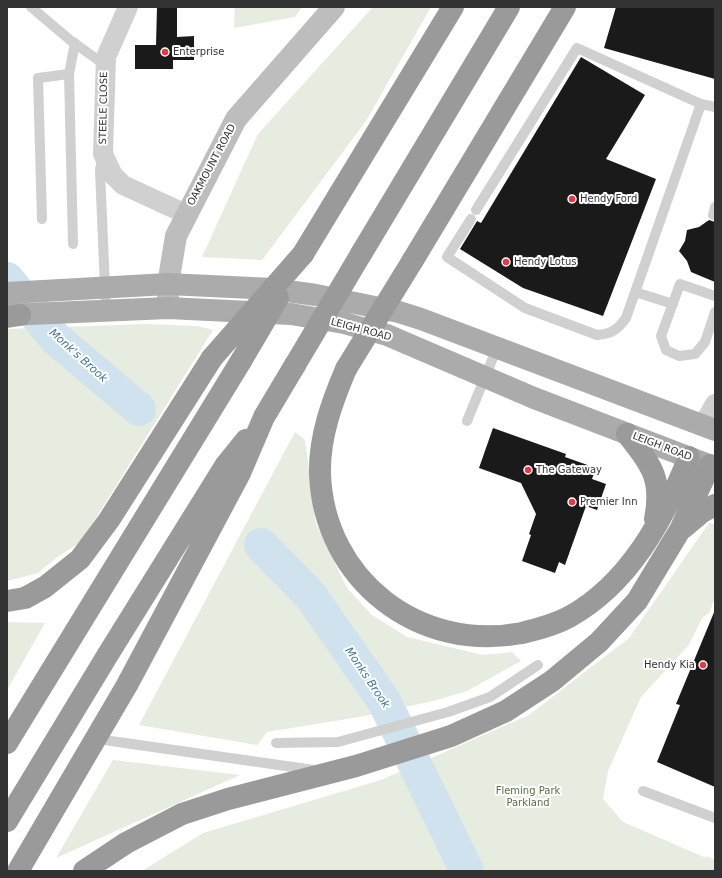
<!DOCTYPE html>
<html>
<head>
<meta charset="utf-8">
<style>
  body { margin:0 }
  #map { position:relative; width:722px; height:878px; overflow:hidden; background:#fff; font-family:"DejaVu Sans",sans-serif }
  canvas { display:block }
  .frame { position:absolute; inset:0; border:8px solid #333; pointer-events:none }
</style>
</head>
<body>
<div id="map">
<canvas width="722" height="878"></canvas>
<div class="frame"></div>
</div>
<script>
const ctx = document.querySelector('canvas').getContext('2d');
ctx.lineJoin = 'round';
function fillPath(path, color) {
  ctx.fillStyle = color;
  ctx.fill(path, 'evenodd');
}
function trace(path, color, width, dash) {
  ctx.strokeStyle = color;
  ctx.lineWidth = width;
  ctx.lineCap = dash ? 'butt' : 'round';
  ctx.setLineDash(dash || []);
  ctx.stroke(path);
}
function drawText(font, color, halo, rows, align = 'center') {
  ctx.font = font + ' "DejaVu Sans",sans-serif';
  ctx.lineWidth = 4;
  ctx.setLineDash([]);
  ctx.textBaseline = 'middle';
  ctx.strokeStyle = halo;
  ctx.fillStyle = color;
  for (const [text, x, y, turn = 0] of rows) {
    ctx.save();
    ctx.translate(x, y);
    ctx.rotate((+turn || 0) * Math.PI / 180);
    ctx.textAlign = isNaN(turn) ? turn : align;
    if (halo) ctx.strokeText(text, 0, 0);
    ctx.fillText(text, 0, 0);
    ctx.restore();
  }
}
fillPath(new Path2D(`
  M235 7H302L295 17 234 28Z
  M373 7H431L366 121 262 260 202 257 258 134Z
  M145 324 198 326 213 330 81 542 57 557 38 573 7 581V329Z
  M295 432 305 440 316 524 347 588 372 615 407 637 483 655 512 652 521 661 467 691 437 700 365 716 267 732 257 745 139 725Z
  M709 523 715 524V598L709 613 703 617 688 646 641 697 608 771 603 799 623 822 706 858V856L715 860V871H142L203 833 381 780 529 715 629 638Z
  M7 622 45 623 7 690Z
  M113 760 240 775 56 858Z`), '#e6ecdf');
trace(new Path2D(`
  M7 279 55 338 139 409
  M261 545 310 595 384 701 467 871`), '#cfe2ee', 34);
fillPath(new Path2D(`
  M157 7 177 8V37L194 36V60H173V69H135V45H156Z
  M616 7H715V79L604 48Z
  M581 57 645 95 606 159 656 179 603 316 523 288 460 249 477 221 481 223Z
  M709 220 715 222V282L691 272 687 261 679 251 685 241 687 230 699 227Z
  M493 428 566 454 565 457 596 468 592 479 606 484 597 510 586 506 565 565 559 562 555 573 522 561 531 535 529 534 536 514 521 483 479 468Z
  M715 610V787L657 762 680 705 676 704Z`), '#1a1a1a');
trace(new Path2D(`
  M31 7 70 40 105 65
  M102 159 100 170 106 311
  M715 207 713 215H715
  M476 210 577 48 701 104 715 107
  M42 219 38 78 69 74
  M471 219 447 257 525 308 597 335C612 334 618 329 626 318L701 104
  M73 244 69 74 75 43
  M635 292 673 304
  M715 296 680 284 661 336 666 350 679 356 695 354 705 342 715 312
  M467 421 497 348
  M97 739 314 770
  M276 743 338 742 448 712 490 697 538 665
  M643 791 715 818`), '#d0d0d0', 10);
trace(new Path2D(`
  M128 7 106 57 103 154 113 175 123 185 186 214
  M703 425 715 404`), '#d0d0d0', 20);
trace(new Path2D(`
  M168 308V284L176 236 236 119 334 7`), '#bdbdbd', 22);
trace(new Path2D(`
  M7 293 168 284 273 289 316 295 399 312 421 319 715 430
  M7 315 168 308 291 314 344 323 387 335 534 398 706 464`), '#ababab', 22);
trace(new Path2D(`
  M303 254 453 7
  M361 254 509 7
  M413 260 565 7
  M7 317 20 315
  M346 369C332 402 319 437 320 474 324 580 419 653 522 633 538 629 554 625 569 617 629 584 664 519 689 457
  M627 434C651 465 663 478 655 519
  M683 528 702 512 715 505
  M7 601 25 598 45 587 80 559 109 520 212 358
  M7 743 241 361
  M7 821 107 656 225 466 246 440
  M18 871 127 685 240 473 264 417 295 365
  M84 871 126 843 182 814 228 799 356 766 451 736 506 711 552 681 599 642 637 601 680 530 710 465`), '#9a9a9a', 22);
trace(new Path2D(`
  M212 358 303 254
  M241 361 278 298
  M295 365 361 254
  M346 369 413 260`), '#9a9a9a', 22);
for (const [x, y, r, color] of [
  [165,52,4,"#e63946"],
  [572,199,4,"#e63946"],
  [506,262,4,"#e63946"],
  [528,470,4,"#e63946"],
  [572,502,4,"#e63946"],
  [703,665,4,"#e63946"]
]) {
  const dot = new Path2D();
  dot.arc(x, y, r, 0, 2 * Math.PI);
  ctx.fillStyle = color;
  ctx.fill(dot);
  trace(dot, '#fff', 1.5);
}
drawText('10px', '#333', '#fff', [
  ["Enterprise",173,52],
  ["Hendy Ford",580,199],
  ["Hendy Lotus",514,262],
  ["The Gateway",536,470],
  ["Premier Inn",580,502],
  ["Hendy Kia",695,665,"right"]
], 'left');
drawText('10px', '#333', '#fff', [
  ["STEELE CLOSE",104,108,-89],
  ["OAKMOUNT ROAD",212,165,-62],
  ["LEIGH ROAD",361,330,15],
  ["LEIGH ROAD",662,447,21]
]);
drawText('10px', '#56703f', '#fff', [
  ["Fleming Park",528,791],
  ["Parkland",528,803]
]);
drawText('italic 11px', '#3f7597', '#fff', [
  ["Monk's Brook",78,356,42],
  ["Monks Brook",367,678,56]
]);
</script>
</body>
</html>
